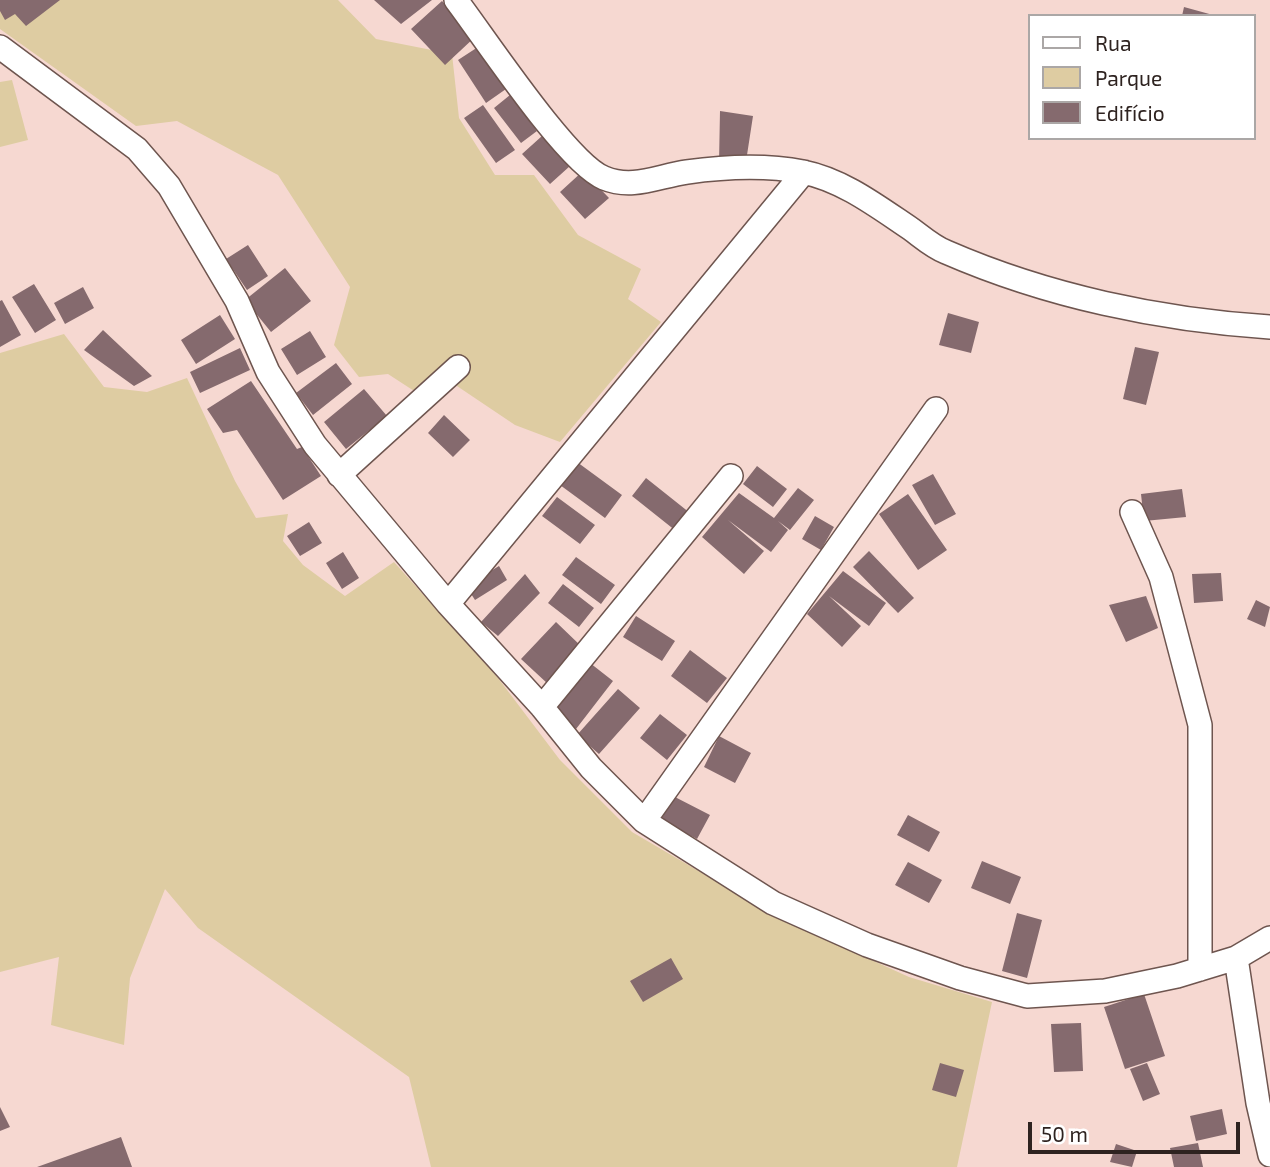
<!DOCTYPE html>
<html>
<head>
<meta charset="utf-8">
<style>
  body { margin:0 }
  #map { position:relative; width:1270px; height:1167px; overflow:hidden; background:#f6d8d1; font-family:"Exo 2",sans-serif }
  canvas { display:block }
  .legend { position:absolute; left:1028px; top:14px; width:228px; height:126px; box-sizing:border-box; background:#fff; border:2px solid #aba7a6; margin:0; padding:9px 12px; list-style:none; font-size:21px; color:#2e2320 }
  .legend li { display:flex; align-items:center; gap:14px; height:35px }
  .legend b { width:35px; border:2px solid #aba7a6 }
  .scale { position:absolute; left:1028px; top:1122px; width:212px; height:32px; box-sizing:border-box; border:4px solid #2e2320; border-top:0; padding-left:9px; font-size:21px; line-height:24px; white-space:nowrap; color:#2e2320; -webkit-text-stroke:5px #fff; paint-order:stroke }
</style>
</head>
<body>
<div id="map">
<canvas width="1270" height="1167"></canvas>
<ul class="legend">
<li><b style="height:9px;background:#fff"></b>Rua</li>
<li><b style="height:19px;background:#decca2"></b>Parque</li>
<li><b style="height:19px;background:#856a6e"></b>Edifício</li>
</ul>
<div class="scale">50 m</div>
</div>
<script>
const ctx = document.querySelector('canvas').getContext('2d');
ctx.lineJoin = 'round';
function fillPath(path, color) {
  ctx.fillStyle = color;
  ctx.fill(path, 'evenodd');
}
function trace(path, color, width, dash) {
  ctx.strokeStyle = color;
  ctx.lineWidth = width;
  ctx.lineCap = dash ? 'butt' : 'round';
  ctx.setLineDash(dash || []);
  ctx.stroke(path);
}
fillPath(new Path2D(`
  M0 0H338L376 39 452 54 459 118 495 175H534L578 235 641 269 628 299 661 322 560 442 515 425 451 382 428 400 388 374 359 377 334 345 350 287 278 175 177 121 136 126 0 29Z
  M12 80 28 140 0 147V82Z
  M64 334 104 387 147 392 187 378 235 481 256 518 288 514 283 541 303 565 345 596 394 562 498 678 560 760 632 832 777 917 909 977 992 1002 957 1167H431L409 1077 198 928 165 889 130 978 124 1045 51 1025 59 957 0 972V353Z`), '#decca2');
fillPath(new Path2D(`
  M0 0H60L26 26 15 14 5 20 0 11Z
  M374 0H432L401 24Z
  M442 1 475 37 445 65 411 29Z
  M1184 7 1213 15V16H1182Z
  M478 47 506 89 486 103 458 60Z
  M510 95 537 131 521 143 494 108Z
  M483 105 515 150 496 163 464 118Z
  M720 111 753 116 745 168 719 163Z
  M542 136 570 166 550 184 522 154Z
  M583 171 609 198 585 219 560 192Z
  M248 245 268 276 247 290 226 259Z
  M285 268 311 301 271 332 245 300Z
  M34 284 56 320 35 333 12 297Z
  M83 287 94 308 65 324 54 303Z
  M2 300 21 335 0 347V301Z
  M948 313 979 322 971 353 939 345Z
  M220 315 235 339 196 364 181 340Z
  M103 330 152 376 134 386 84 350Z
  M310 331 326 357 297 375 281 349Z
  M1135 347 1159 352 1146 405 1123 399Z
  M240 348 250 370 200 393 190 372Z
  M336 363 352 384 313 415 296 393Z
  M251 381 297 449 302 447 321 476 283 500 237 430 223 433 207 409Z
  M364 389 387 416 346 449 324 422Z
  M444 415 470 440 453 457 428 433Z
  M577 462 622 495 605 518 560 485Z
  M757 466 787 489 773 507 743 484Z
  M933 474 956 514 935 525 912 485Z
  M646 478 690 513 676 531 632 496Z
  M798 488 814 500 790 530 778 521 788 530 771 552 728 520 764 551 744 574 702 537 739 493 774 518Z
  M1182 489 1186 517 1144 521 1141 494Z
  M908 494 947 550 918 570 879 514Z
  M557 497 595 525 580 544 542 516Z
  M815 516 834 527 821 550 802 539Z
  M309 522 322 543 300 556 287 536Z
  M869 551 914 598 898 613 853 567Z
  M343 552 359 578 342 589 326 563Z
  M576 557 615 585 601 604 562 575Z
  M499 566 507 580 475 600 466 586Z
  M843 571 886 603 869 626 829 596 861 626 842 647 807 614Z
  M1221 573 1223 601 1194 603 1192 574Z
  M525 574 540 593 498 636 481 622Z
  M563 584 594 608 579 627 548 603Z
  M1146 596 1158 628 1126 642 1109 605Z
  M1256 600 1270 607 1265 627 1247 619Z
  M636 616 675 641 662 661 623 637Z
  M556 622 582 647 548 684 521 659Z
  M690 650 727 678 707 703 671 676Z
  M590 663 613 681 576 729 552 710Z
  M618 689 640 708 599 754 577 735Z
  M660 714 687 735 667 760 640 738Z
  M719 736 751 753 735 783 704 767Z
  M673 796 710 815 697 839 661 820Z
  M908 815 940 832 929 852 897 835Z
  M982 861 1021 877 1010 904 971 888Z
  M908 862 942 880 929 903 895 885Z
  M1017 913 1042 920 1027 978 1002 971Z
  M671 958 683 979 643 1002 630 981Z
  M1144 994 1165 1056 1125 1069 1104 1007Z
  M1081 1023 1083 1071 1054 1072 1051 1024Z
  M940 1063 964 1070 956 1097 932 1090Z
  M1147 1063 1160 1094 1143 1101 1130 1069Z
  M0 1107 10 1127 0 1131Z
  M1222 1109 1227 1134 1196 1141 1190 1116Z
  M121 1137 132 1167H37Z
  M1198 1143 1203 1167H1174L1170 1148Z
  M1116 1144 1137 1151 1132 1167 1110 1162Z`), '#856a6e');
const minor = new Path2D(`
  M456 0C485 38 567 163 604 178 633 190 658 176 687 172 723 167 767 165 803 172 843 180 878 207 911 229 922 237 933 247 946 252 1047 296 1160 320 1270 327
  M0 47 137 149 169 186 237 301 268 372 315 445 448 604 542 707 591 768 644 821 773 903 867 945 960 978 1027 996 1105 991 1177 976 1236 958 1270 938
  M339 475 458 367
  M1132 512 1161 577 1200 725V969
  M448 604 804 172
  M542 707 731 476
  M644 821 936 409
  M1236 958 1258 1103 1270 1155`);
trace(minor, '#6e554f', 26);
trace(minor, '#fff', 23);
</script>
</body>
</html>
